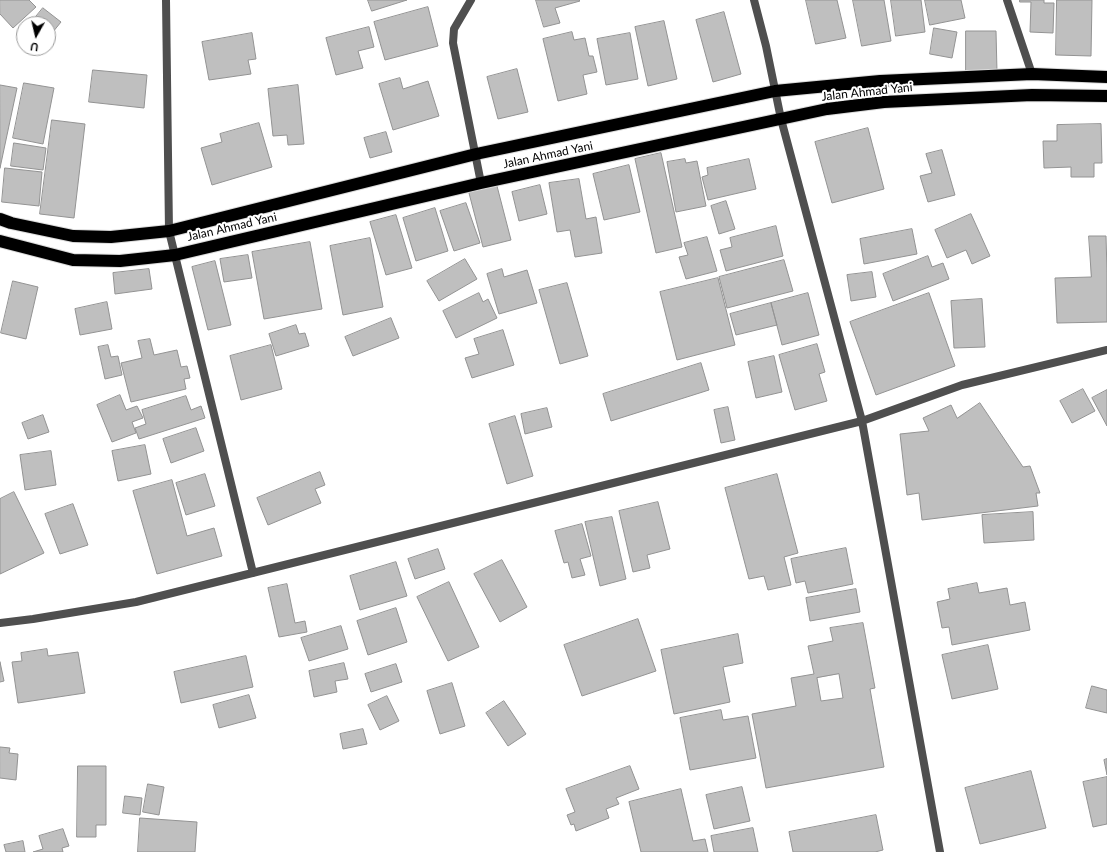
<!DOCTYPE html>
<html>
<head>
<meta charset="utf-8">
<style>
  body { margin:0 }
  #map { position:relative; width:1107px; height:852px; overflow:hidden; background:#fff; font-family:Lato,sans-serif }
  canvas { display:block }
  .north { position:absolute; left:16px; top:16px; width:40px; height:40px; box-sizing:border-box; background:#fff; border:1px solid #999; border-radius:50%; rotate:188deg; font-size:11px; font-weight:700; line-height:16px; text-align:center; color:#000 }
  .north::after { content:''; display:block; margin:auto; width:14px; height:18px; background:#000; clip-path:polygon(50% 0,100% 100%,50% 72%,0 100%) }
</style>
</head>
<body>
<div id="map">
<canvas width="1107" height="852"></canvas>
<div class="north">U</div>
</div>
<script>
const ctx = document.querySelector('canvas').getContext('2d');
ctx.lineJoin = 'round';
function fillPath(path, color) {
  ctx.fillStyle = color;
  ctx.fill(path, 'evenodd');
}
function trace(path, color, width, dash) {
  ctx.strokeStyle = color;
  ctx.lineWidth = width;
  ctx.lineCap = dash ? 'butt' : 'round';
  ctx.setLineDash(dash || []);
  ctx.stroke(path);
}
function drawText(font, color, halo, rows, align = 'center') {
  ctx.font = font + ' Lato,sans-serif';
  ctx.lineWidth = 4;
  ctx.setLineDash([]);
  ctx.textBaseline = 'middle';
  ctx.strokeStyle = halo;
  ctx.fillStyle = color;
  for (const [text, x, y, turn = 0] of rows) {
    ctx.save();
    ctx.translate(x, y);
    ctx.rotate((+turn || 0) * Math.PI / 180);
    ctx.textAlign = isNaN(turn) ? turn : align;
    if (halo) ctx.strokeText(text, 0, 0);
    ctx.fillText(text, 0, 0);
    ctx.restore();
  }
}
const building = new Path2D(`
  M0 0H29L36 7 13 28 0 14Z
  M368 0H407L372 11Z
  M536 0H579L580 1 555 8 560 23 544 27Z
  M806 0H837L846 38 816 44Z
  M853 0H884L891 41 862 46Z
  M891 0H921L925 32 896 36Z
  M925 0H961L965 18 930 25Z
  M1020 0H1044V3H1054L1053 33 1030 32 1031 2H1020Z
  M1057 0H1092L1091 56 1056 55Z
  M428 7 438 46 385 60 374 22Z
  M43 8 61 22 48 38V24H30Z
  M724 12 741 74 713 82 696 20Z
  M664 21 677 79 648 86 635 27Z
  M369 27 374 47 358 51 363 68 336 75 326 38Z
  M934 28 957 32 952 58 930 54Z
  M966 31H996L997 72H966Z
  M572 32 574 40 585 38 589 56H593L597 72 583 75 587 94 558 101 543 39Z
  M252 33 256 59 248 60 251 74 209 80 202 42Z
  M630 33 638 79 606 85 597 39Z
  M517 69 528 112 498 119 487 77Z
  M93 70 147 75 144 108 89 102Z
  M400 78 403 89 428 81 439 116 393 130 379 84Z
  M24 83 54 88 43 144 13 138Z
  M0 85 17 88 0 168Z
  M298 85 304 144 288 145 287 135 273 136 268 89Z
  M52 120 85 124 74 218 40 214Z
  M259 123 272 167 212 185 201 148 222 142 220 134Z
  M1101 124 1102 163H1094V177H1071V167L1044 168 1043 141H1057V125Z
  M868 128 884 189 832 203 815 142Z
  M386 132 392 152 370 158 364 138Z
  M14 143 46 148 43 170 11 166Z
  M942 150 955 195 928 202 920 176 932 173 926 154Z
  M661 153 682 247 656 253 635 159Z
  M685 159 686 163 697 161 706 206 676 212 667 162Z
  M749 159 756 189 708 200 702 177 708 175 707 168Z
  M629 165 640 212 604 220 593 174Z
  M5 168 42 172 39 206 2 202Z
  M579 179 586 219 596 217 602 253 575 257 570 230 557 232 549 183Z
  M540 185 547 214 519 221 512 192Z
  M497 186 511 240 483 247 469 193Z
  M726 201 735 229 719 234 711 206Z
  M466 203 480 243 454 251 440 211Z
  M435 208 448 251 416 261 403 218Z
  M971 214 990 256 972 264 966 250 947 258 935 230Z
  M396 215 412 268 386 275 370 222Z
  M776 226 783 256 726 271 720 250 732 247 730 238Z
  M912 229 917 254 864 264 860 239Z
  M1089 236H1106L1107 272V322L1057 323 1055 278 1091 277Z
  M707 237 717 271 686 279 679 257 688 255 684 243Z
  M370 238 383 307 343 315 330 246Z
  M310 242 322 309 264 319 252 252Z
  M248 255 252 278 224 282 220 259Z
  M928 256 932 267 943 263 949 279 893 301 883 274Z
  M465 259 477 279 439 301 427 281Z
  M784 260 793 291 727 308 719 277Z
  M215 261 231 325 208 330 192 267Z
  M149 269 152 289 115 294 113 273Z
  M502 269 504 277 527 270 537 303 499 314 487 274Z
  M872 272 876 297 851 301 847 275Z
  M718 278 735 345 677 360 660 292Z
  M13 281 38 287 26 339 1 333Z
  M567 283 588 356 560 364 539 290Z
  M479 293 483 302 488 299 497 318 456 338 443 311Z
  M808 293 819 335 782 345 771 303Z
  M929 293 955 366 876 395 850 322Z
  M982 299 985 347 954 348 951 301Z
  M107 302 112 329 80 335 75 309Z
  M771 303 777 325 736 335 730 314Z
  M391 318 399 338 353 356 345 337Z
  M296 325 299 334 305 333 309 346 276 356 269 334Z
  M503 330 514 365 472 378 465 358 479 354 474 339Z
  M150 339 154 355 177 350 181 367 187 366 190 378 184 379 186 389 131 402 121 363 142 358 138 341Z
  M817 344 825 372 819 374 827 401 795 410 779 355Z
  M108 345 111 357 118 356 122 375 105 379 98 347Z
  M271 345 282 389 241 400 230 356Z
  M774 356 782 392 756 398 748 362Z
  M701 363 709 390 611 421 603 394Z
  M1083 389 1095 411 1072 423 1060 401Z
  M1107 390V426L1092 398Z
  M120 395 126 410 137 406 143 418 132 422 136 433 112 442 97 405Z
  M186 396 191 410 201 406 205 418 139 439 135 428 146 424 142 410Z
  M980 403 1023 467 1030 466 1040 493H1036L1038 506 922 520 919 493 907 495 900 434 929 431 923 418 951 405 957 418Z
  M728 407 735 440 721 443 714 410Z
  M547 408 552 427 525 434 521 414Z
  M43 415 49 432 28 439 22 423Z
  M515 416 533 476 507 484 489 424Z
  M196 428 204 451 171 463 163 439Z
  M145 445 151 474 118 481 112 451Z
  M51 451 56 485 25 490 20 455Z
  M320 472 325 485 315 489 321 503 268 525 257 498Z
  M205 474 215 506 186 515 176 483Z
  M777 474 798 553 784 557 791 585 768 590 764 576 749 579 725 488Z
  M172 480 187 536 214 528 222 556 157 574 133 491Z
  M14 492 44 553 0 574V499Z
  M658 502 670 549 647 555 650 568 633 572 619 511Z
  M73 504 88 545 60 554 45 514Z
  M1033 512 1034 540 984 543 982 515Z
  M612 517 626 579 600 586 585 522Z
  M582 524 591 556 580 559 585 575 572 578 568 562 564 563 555 531Z
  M846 548 853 584 808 593 805 581 796 583 791 559Z
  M438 549 445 569 415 579 408 559Z
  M502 560 527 607 500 622 474 574Z
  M396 562 407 596 360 610 350 576Z
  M449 582 479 647 448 661 417 597Z
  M977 583 979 593 1007 588 1010 605 1025 602 1030 630 952 645 949 627 942 628 937 602 950 599 948 589Z
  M287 584 295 623 305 621 307 632 279 637 268 588Z
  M856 589 860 612 810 621 806 598Z
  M396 608 407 642 368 655 357 621Z
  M638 619 656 671 582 696 564 645Z
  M863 623 875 688 870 689 884 767 766 788 752 714 796 706 791 678 814 674 808 646 833 641 830 628ZM839 674 843 698 821 701 817 678Z
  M341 626 348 649 309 661 301 638Z
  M738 634 743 663 723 667 730 702 674 714 661 650Z
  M988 645 998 689 952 699 942 655Z
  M47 649 48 656 78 652 85 693 18 703 12 662 22 661 21 653Z
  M246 656 253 687 181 703 174 672Z
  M0 662 4 681 0 682Z
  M344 663 348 679 335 681 337 692 314 697 309 671Z
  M396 664 402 682 371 692 365 674Z
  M452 683 465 726 440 734 427 691Z
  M1092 686 1107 690V713L1086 708Z
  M249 695 256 718 219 728 213 705Z
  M387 696 399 721 380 730 368 705Z
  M504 701 526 734 508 746 486 713Z
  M721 710 723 720 748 716 756 758 690 770 680 718Z
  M363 729 367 744 343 749 340 734Z
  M0 747 10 748 9 753 18 754 16 780 0 778Z
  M1107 759V775L1104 760Z
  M78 766H106V825H96V837H77Z
  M630 766 639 789 616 798 619 804 606 809 609 818 576 831 574 824 571 825 567 815 575 812 566 789Z
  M1031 771 1046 828 980 844 965 788Z
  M1107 777V824L1093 827 1083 782Z
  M148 784 164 787 159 815 143 812Z
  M742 787 750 821 714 829 706 795Z
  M681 789 693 841 705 839 708 852H641L629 802Z
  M125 796 142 798 140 815 123 813Z
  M876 815 883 850 875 852H793L789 832Z
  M140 818 197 822 195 852H138Z
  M753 828 758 852H714L711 836Z
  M63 829 69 846 62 848 63 852H33L43 849 39 836Z
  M23 841 25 852H6L4 845Z`);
fillPath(building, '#bfbfbf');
trace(building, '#939393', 1);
const highway = new Path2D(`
  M0 219 11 223 73 236 111 237 169 231 476 154 775 91 880 81 1032 74 1107 77
  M0 241 73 260 120 261 175 255 481 183 827 109 884 102 1032 95 1107 96`);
trace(highway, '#dbdbdb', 14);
trace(new Path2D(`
  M166 0 169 231 253 573
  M471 0 454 29 453 43 481 183
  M754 0 766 46 781 119 862 421 940 852
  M1007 0 1032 74
  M0 623 33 619 136 602 862 421 962 385 1107 350`), '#4f4f4f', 8);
trace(highway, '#000', 12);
drawText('12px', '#000', '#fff', [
  ["Jalan Ahmad Yani",867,92,-6],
  ["Jalan Ahmad Yani",548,155,-12],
  ["Jalan Ahmad Yani",232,227,-13]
]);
</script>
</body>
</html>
